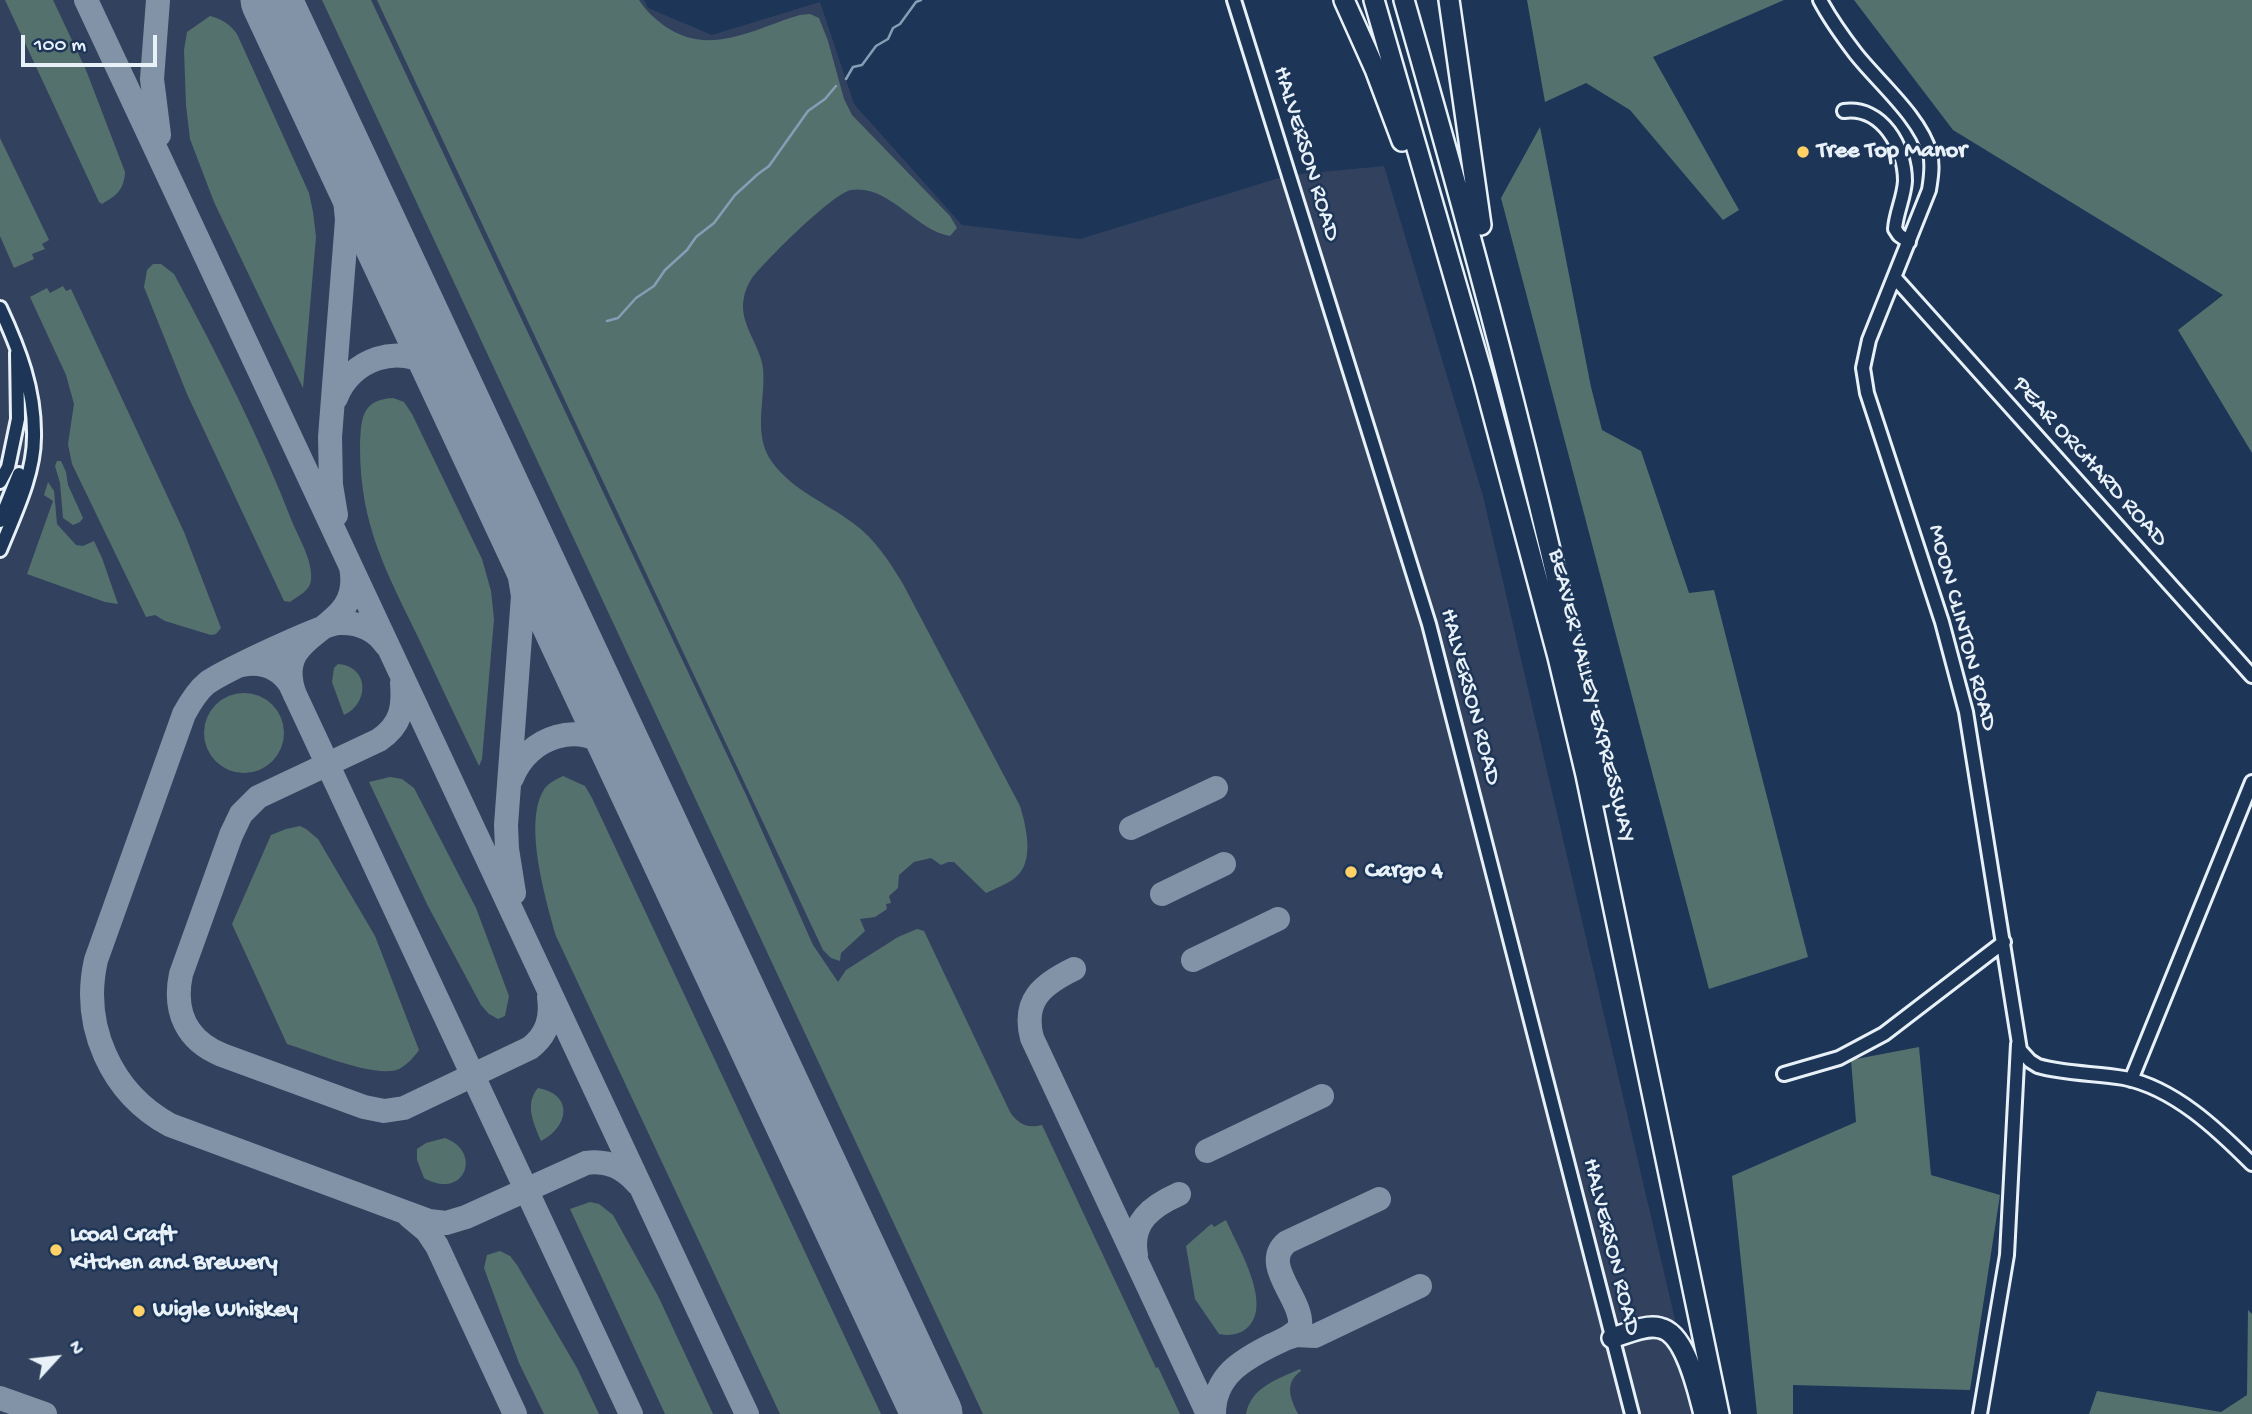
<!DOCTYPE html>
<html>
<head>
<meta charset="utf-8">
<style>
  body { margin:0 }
  #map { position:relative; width:2252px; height:1414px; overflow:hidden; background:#1d3557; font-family:"Gochi Hand",sans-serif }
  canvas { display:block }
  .north { position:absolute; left:21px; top:1323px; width:70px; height:70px; -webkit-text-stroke:5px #1d3557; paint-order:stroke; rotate:63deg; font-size:19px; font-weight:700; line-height:28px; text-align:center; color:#e8f1f8 }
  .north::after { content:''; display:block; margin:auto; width:24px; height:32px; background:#e8f1f8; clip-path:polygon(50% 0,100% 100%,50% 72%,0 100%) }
  .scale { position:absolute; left:21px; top:35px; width:136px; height:32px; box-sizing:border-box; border:4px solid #e8f1f8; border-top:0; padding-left:9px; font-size:21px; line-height:24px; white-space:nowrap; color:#e8f1f8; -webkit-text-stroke:5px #1d3557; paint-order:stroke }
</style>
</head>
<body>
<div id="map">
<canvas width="2252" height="1414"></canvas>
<div class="north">N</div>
<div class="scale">100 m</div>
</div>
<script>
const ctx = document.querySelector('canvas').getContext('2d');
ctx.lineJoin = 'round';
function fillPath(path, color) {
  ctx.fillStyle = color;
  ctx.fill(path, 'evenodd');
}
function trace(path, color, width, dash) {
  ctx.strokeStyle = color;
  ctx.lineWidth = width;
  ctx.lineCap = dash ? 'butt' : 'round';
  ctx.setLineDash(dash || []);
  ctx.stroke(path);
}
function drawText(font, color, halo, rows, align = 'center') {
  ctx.font = font + ' "Gochi Hand",sans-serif';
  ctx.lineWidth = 5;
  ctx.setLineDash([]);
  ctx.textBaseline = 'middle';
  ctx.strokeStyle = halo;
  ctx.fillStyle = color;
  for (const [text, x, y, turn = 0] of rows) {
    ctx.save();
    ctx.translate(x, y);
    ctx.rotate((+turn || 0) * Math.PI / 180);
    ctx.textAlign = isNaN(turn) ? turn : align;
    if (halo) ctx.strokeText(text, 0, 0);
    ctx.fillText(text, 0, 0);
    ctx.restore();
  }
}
fillPath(new Path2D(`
  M0 0H644L648 8 712 35 820 2 854 104 962 225 1080 239 1289 175 1384 166 1483 496 1697 1414H0Z`), '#32425e');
fillPath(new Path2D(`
  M5 0H53L86 70 125 172C124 190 117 195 102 204L99 202Z
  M322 0H371L747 797 813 945 838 982 846 970 898 937 917 929 924 931 1010 1112C1018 1124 1028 1129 1042 1125L1156 1368 1158 1367 1180 1414H983Z
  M377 0H639C646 11 655 19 666 27 711 57 755 28 800 15L810 14 819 18 828 41 844 99 852 115 950 216 957 228 950 236C915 230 889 184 851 190 833 193 765 261 752 278 748 284 745 291 744 297 738 323 760 344 763 368 766 400 752 434 772 462 793 491 825 502 853 523 875 539 889 561 903 584L1020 806C1026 826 1035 861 1016 877 1008 884 996 888 986 893L954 862H948L941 865 931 858 914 862 899 875 898 888 889 896 891 903 886 904 887 909 875 917 860 919 865 931 841 953 840 961 831 958 823 950Z
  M1527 0H1784L1653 57 1739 210 1723 220 1630 110 1586 83 1545 102Z
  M1854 0H2252V453L2178 330 2223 295 1953 130Z
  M210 16C222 19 230 24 237 34L309 193 313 212 316 237 303 388 214 202 190 139 186 105 184 50 187 32Z
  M1540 127 1591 387 1602 430 1641 451 1689 593 1714 590 1808 957 1709 989 1501 198Z
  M0 138 49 240 42 244 45 249 32 254 34 259 14 268 0 236Z
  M153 264H161L174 274C218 356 260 438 293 524 300 540 313 562 311 580 310 591 298 596 290 602L284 601 187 394 144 287 147 270Z
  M63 286 66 291 71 289 184 532 221 628 216 634 211 635 165 621 155 615 146 617 72 464 68 444 74 404 66 375 30 297 47 288 50 293Z
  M393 398 404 402 412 414 482 559 491 591 494 619 482 759 479 766C459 724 439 682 419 639 386 571 360 525 360 447 361 419 361 400 393 398Z
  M57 461H61L66 472 68 485 83 518 80 522 73 525 63 518 60 483 55 466Z
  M48 482 54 491 57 524 76 545 83 546 94 541 102 558 118 604 105 602 27 574 53 501 44 495Z
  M338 664C369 666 370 703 344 715L332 682 334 668Z
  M204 733a40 40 0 1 1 80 0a40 40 0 1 1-80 0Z
  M563 776 585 786 592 798 881 1414H780L556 936C546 900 522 821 545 788 550 782 557 779 563 776Z
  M390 777 402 779 414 788 476 908 509 996 505 1016 498 1019 489 1014 481 1005 428 906 369 782Z
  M300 826 306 829 318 839 375 936 419 1050C414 1057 407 1065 399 1069 376 1079 313 1052 287 1044L232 924 271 835 286 829Z
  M1919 1047 1931 1175 2000 1195 1970 1390 1793 1385V1414H1757L1732 1176 1856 1122 1851 1060Z
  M538 1088C573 1094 570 1126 541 1141 534 1124 524 1104 538 1088Z
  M445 1138C483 1152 465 1201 424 1178L417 1160V1149L426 1143Z
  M590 1202 599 1204 613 1215 658 1296 713 1414H665L570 1209Z
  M1226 1220C1237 1246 1275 1306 1246 1329 1238 1335 1229 1336 1219 1334L1195 1299 1186 1246 1210 1225 1212 1224 1214 1227Z
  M500 1251 510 1256 517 1265 577 1368 599 1414H544L519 1363 484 1268 487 1255Z
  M2248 1310 2252 1314V1414H2089L2097 1391 2221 1412 2247 1395Z
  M1300 1369 1301 1371C1284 1383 1290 1398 1298 1414H1246C1251 1387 1278 1379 1300 1369Z`), '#55716e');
trace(new Path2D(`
  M846 79 853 67 862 65 876 46 888 39 893 28 900 24 916 2 921 0
  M607 321 618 318 636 298 654 286 665 270 687 250 696 237 714 223 735 195 758 174 769 166 808 111 825 99 836 86`), '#859eb6', 2.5);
trace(new Path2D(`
  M86 0 747 1414
  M158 0 152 79 159 135
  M267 0 309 81
  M311 85C328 130 344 172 347 220L330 437 331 485 336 515
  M336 398C350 359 400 342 433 368 448 381 457 400 466 417
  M484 455 513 534 523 596 506 825 507 849 514 893
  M386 645C375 629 359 622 339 623 323 624 222 672 207 683 197 691 190 703 184 714L96 960C81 1026 111 1093 170 1125L429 1221 446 1223 466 1217 586 1163C607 1160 623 1167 637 1183
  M242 665C262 661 279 668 290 684L631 1414
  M402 683C404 708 401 725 379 740L258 797 241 814 231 835 181 974C173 1012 187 1041 222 1055L364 1107 384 1111 404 1108 530 1048C547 1035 552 1018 549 997
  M295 695C269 625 365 637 351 567
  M512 778C528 736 581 719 615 751 628 764 635 782 644 798
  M1131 828 1216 788
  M1162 894 1224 864
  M1193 960 1278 919
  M1074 969C1043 984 1022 1000 1032 1038L1208 1414
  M1207 1151 1322 1096
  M409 1216 427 1231 437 1246 515 1414
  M1136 1255C1130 1222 1152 1206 1179 1194
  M1287 1338 1296 1335 1315 1336 1420 1286
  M0 1398 45 1414
  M1214 1414C1214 1376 1242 1360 1272 1345 1283 1340 1293 1336 1300 1327 1304 1299 1259 1265 1287 1242L1379 1199`), '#8293a8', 24);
trace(new Path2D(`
  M271 0 932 1414`), '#8293a8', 61);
const minor = new Path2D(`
  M1234 0 1429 624 1632 1414
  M1820 0C1830 19 1843 37 1856 54 1879 83 1920 117 1930 153 1933 165 1931 178 1929 190L1869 340 1863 368 1867 393 1942 622 1966 712 2020 1050 2030 1061 2038 1066C2066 1074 2095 1073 2124 1078 2174 1088 2217 1129 2252 1164
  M1844 111C1882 106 1905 147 1905 181 1904 198 1896 213 1895 229L1899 235 1909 242
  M1895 278 2252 676
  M0 308C19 349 35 390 34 437 34 475 14 515 0 550
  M0 482 8 467 18 419 17 353
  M0 521 19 474
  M1784 1074 1839 1058 1884 1034 2004 942
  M2131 1080 2252 782
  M1980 1414 2007 1255 2018 1044`);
const highway = new Path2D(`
  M1344 0 1375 69 1402 141
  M1374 0 1483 377 1558 657 1586 775 1719 1414
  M1404 0C1480 264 1550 527 1604 796
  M1449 0 1481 225
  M1612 1338C1626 1334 1645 1324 1660 1328 1686 1333 1698 1392 1704 1414`);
trace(minor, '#e8f1f8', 18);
trace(highway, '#e8f1f8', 24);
trace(minor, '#1d3557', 12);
trace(highway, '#1d3557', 19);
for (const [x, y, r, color] of [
  [1803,152,7,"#ffd166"],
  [1351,872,7,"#ffd166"],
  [56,1250,7,"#ffd166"],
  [139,1311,7,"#ffd166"]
]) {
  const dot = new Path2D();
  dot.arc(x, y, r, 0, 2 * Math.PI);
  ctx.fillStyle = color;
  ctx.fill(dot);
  trace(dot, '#1d3557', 2.5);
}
drawText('bold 24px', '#e8f1f8', '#1d3557', [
  ["Tree Top Manor",1817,152],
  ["Cargo 4",1365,872],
  ["Lcoal Craft",70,1236],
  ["Kitchen and Brewery",70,1264],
  ["Wigle Whiskey",153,1311]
], 'left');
drawText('24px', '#e8f1f8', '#1d3557', [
  ["HALVERSON ROAD",1305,154,73],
  ["PEAR ORCHARD ROAD",2089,463,48],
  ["MOON CLINTON ROAD",1961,628,75],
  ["BEAVER VALLEY EXPRESSWAY",1590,696,76],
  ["HALVERSON ROAD",1469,697,75],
  ["HALVERSON ROAD",1610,1247,76]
]);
</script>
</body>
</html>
